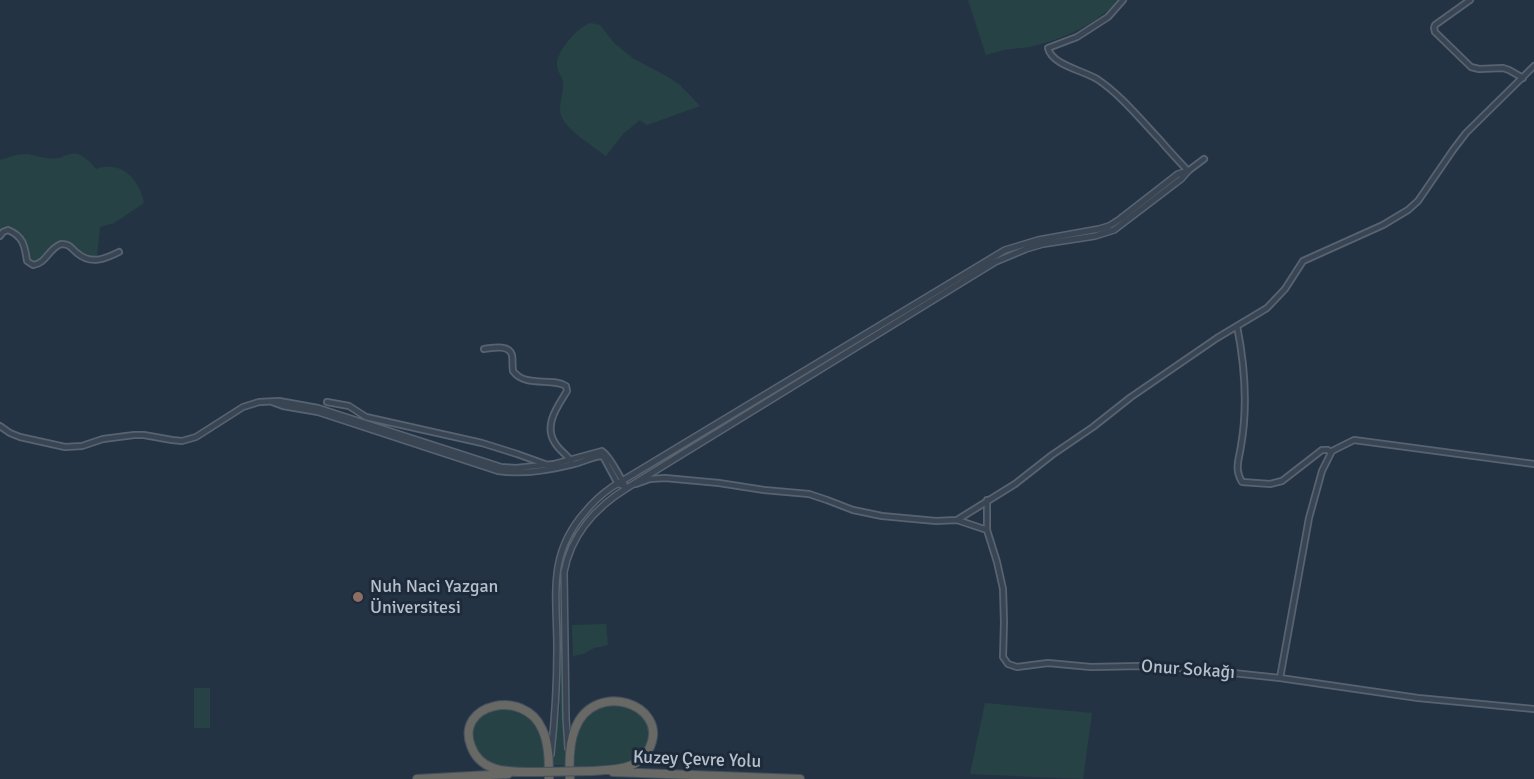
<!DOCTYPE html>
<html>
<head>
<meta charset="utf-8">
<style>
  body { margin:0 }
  canvas { display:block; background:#243344 }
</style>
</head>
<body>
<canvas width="1534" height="779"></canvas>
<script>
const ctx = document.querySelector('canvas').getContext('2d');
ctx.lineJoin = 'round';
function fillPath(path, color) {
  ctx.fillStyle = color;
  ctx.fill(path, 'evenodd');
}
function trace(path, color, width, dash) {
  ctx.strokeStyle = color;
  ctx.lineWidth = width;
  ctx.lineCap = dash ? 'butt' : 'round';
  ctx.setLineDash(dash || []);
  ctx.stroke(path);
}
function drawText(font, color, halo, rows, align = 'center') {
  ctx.font = font + ' Signika,sans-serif';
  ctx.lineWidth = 6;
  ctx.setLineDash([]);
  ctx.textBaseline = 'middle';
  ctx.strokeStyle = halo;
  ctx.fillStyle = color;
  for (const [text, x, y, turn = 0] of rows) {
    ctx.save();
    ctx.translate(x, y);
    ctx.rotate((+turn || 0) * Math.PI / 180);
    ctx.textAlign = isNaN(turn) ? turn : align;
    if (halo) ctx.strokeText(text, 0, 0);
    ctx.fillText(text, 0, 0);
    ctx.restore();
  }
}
fillPath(new Path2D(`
  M968 0H1118C1098 23 1066 38 1037 45 1028 48 1019 48 1009 49 1002 50 994 53 986 55Z
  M591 23 600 25 615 44 634 59 668 77 680 85 700 106 647 125 640 120 623 134 606 156C594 147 565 129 561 115 558 106 564 92 563 82 562 76 557 71 557 65 556 52 578 26 591 23Z
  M28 154C37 156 48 160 58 158 63 158 61 157 67 155 80 150 88 160 96 169 121 160 139 178 144 203L114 223 100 227 97 257C79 259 77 243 61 241L51 246 44 259 32 263 28 260C29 246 17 220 0 230V160L16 155Z
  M558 592H561L563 704 566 765H552L560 708Z
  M606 624 608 645 594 648 583 654 573 656 572 625Z
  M194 688H210V728H194Z
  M985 703 1092 713 1083 779 970 774Z
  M624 704C630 707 640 711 644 716 657 730 647 757 631 763 613 769 594 768 575 768L574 748 579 728 584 719 601 705Z
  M507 707 528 715 543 737 546 769C527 769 502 773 486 761 470 749 468 725 485 713 490 709 500 709 507 707Z`), '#264245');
const minor = new Path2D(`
  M1123 0 1108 17 1077 37 1048 48C1052 65 1082 70 1097 79 1121 95 1140 119 1160 140 1169 151 1179 161 1188 171L1204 159
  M1470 0 1435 25 1434 28 1435 32 1471 67 1479 69 1503 68 1509 70 1523 78
  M0 236 3 232 8 230C23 236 25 246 27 261L33 265C47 263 48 249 61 244 70 244 71 248 77 253 91 265 105 259 119 252
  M1237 326C1245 366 1248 406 1241 446 1239 460 1234 469 1242 482L1270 484 1282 481 1322 450H1328L1331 453 1322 471 1309 518 1280 678
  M484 349C492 348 509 344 512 355 513 360 512 366 513 371 525 388 552 377 566 386L567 391C558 406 543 425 555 443 559 450 566 454 571 461
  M272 402 283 406 318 412 498 471C523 475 550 470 574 464 583 462 592 457 601 456L604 458 618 484 628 487
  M327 402 349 406 366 417 482 443 517 454 545 464
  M0 426 10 433 20 437 65 447 82 446 103 439 134 435H144L172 440 182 441 196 437 243 407 259 402 279 401 318 408 501 467 516 468 554 464 602 451C611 457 617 473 624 483
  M1330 452 1354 440 1534 464
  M636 484 650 479 665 478 719 483 764 490 809 494 827 500 853 510 882 516 936 521 957 520 1015 484 1052 455 1093 427 1131 397 1217 338 1267 308 1285 289 1303 261 1383 225 1408 210 1418 201 1453 150 1466 133 1534 66
  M987 500V530L997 562 1003 589 1004 622 1003 657 1008 664 1017 667 1048 663 1091 667 1141 666 1195 669 1280 678 1418 698 1534 709
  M957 520 987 530`);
const tertiary = new Path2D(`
  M568 748 566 718 564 572C571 535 596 507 627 488L995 262 1026 249 1043 244 1095 236 1114 230 1181 179 1188 171
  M551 754C555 718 557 683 557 648 557 595 547 555 585 512 593 502 602 494 612 487L1005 250 1038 240 1099 229 1109 226 1120 219 1178 174 1188 171`);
const trunk = new Path2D(`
  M539 772C524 772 507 773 493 768 482 764 475 757 471 746 455 704 524 688 542 729 549 743 549 763 549 779
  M613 772 800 779
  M417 779 508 774
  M570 779C569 763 569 744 575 729 594 679 669 704 650 747 647 754 641 760 634 764 623 770 606 770 593 771`);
trace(minor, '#576371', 8);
trace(tertiary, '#576371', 8);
trace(trunk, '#43505e', 10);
trace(minor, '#394553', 4.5);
trace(tertiary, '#394553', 5);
trace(trunk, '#686864', 8);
const trunkBridge = new Path2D(`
  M539 772 593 771`);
trace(trunkBridge, '#43505e', 10, []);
trace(trunkBridge, '#686864', 8);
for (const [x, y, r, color] of [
  [358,597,6,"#8d6e63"]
]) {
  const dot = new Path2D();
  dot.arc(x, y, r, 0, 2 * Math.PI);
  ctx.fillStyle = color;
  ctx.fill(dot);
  trace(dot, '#1d2a39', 2);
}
drawText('18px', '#b6c0cd', '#1d2a39', [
  ["Nuh Naci Yazgan",370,587],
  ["Üniversitesi",370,608]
], 'left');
drawText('18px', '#b6c0cd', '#1d2a39', [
  ["Onur Sokağı",1188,670,4],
  ["Kuzey Çevre Yolu",697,760,2]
]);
</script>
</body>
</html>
